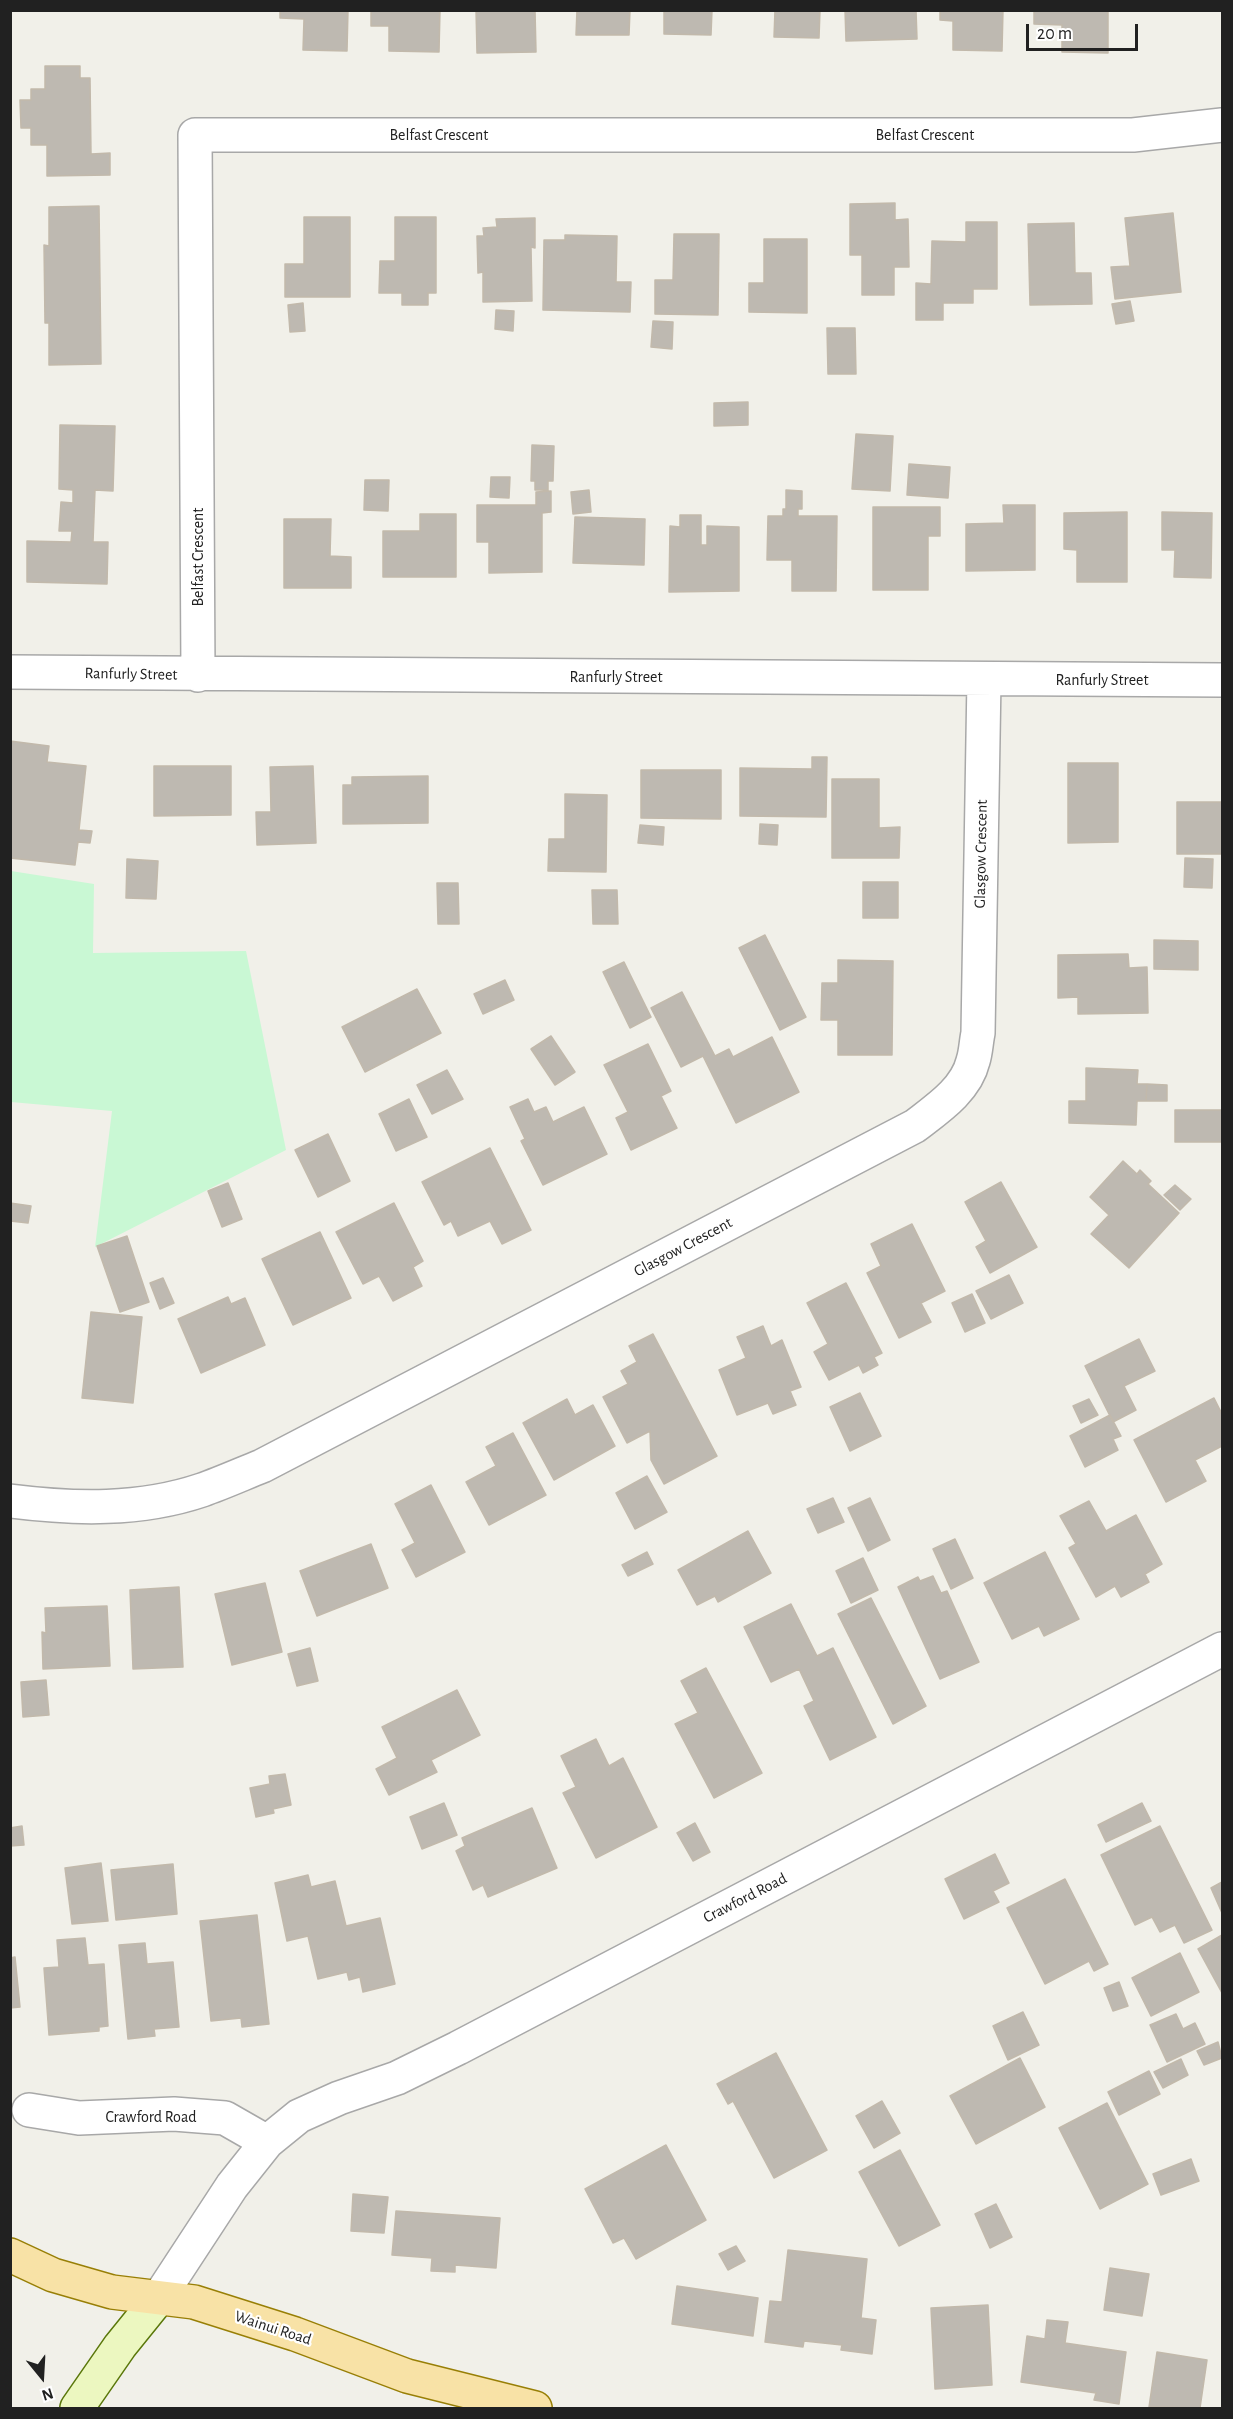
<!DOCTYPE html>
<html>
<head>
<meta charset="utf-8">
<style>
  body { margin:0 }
  #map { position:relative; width:1233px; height:2419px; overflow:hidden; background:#f1f0e9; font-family:"Alegreya Sans",sans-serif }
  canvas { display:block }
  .frame { position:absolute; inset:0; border:12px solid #212121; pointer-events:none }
  .north { position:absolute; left:12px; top:2347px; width:60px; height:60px; -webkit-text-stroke:4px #fff; paint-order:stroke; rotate:162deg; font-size:16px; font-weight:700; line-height:24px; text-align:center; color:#212121 }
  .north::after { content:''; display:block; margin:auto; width:21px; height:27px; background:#212121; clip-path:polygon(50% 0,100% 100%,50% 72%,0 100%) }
  .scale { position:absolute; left:1026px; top:24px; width:112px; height:27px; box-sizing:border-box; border:3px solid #212121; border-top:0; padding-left:8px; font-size:18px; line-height:21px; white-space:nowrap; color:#212121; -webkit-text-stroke:4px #fff; paint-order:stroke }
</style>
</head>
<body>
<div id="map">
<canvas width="1233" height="2419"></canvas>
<div class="frame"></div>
<div class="north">N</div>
<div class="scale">20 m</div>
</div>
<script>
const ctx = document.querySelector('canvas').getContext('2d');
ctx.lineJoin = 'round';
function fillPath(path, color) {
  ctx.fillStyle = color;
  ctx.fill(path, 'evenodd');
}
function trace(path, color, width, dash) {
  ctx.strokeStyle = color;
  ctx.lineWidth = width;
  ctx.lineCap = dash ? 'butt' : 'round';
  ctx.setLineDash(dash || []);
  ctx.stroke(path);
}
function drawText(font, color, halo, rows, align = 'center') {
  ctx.font = font + ' "Alegreya Sans",sans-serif';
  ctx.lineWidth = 4.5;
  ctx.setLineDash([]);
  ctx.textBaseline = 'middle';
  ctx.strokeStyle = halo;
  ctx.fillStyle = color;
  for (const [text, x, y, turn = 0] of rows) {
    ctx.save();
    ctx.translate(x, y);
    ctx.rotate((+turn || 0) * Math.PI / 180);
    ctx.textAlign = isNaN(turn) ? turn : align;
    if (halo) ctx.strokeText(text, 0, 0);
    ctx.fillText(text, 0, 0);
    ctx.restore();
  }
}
fillPath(new Path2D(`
  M11 871 94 884 93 953 246 951 286 1150 95 1247 112 1111 11 1102Z`), '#c9f8d4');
const building = new Path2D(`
  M280 10H348L347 51 303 50 304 19 280 18Z
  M371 10H440L439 52 389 51V26H371Z
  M476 10H535L536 52 477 53Z
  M577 10H630L629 35H576Z
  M664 10H712L711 35 664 34Z
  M775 10H820L819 38 774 37Z
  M845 10H916L917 39 846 41Z
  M940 10H1003L1002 51 953 50V21L940 20Z
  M1034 10H1108V53L1062 52V25L1034 24Z
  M45 66H80V78H90L91 154 110 153V175L47 176V145H31V128H21L20 100H31V89H45Z
  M895 203V220L908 219 909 267H894V295H862V255H850V204Z
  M99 206 101 364 49 365V323H45L44 245 49 246V207Z
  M1173 213 1181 292 1115 299 1111 267 1130 266 1125 218Z
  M304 217H350V297H285V264H304Z
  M395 217H436V293H428V305H402V293H379L380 261H395Z
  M535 218V248L531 247 532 301 483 302V272L478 273 477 236H484L483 228 497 227 496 219Z
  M966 222H997V289H973V303H943V320H916V283L931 284 932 241 966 242Z
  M1074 223 1075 273H1091L1092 304 1030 305 1028 224Z
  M674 234H719L718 315 655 314V280H673Z
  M565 235 617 236 616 282H631L630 312 543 310 544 240H565Z
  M764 239H807V313L749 312V283H764Z
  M1130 301 1134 321 1116 324 1112 304Z
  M303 303 305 331 290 332 288 305Z
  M496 310 514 311 513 331 495 329Z
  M653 321 673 322 672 349 651 347Z
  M827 328H855L856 374H828Z
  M748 402V425L714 426V403Z
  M60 425 115 426 113 491 95 490 93 542H108L107 584 27 582V541L71 542 72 531H59L61 502 73 503V490L59 489Z
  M856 434 893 436 890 491 852 489Z
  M532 445 554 446 553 481H548V490H535V481H531Z
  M909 464 950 467 948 498 907 495Z
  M491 477H510L509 498 490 497Z
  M365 480H389L388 511 364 510Z
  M589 490 591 512 573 514 571 492Z
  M786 490 802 491V509H798V516H837L836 591H792V560H767L768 516H783V509H786Z
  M551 491V512L542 513V572L489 573V542H477V505H536V492Z
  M1003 505H1035V570L966 571V524L1004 523Z
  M873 507H940V536H928V590H873Z
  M1127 512V582H1077V550L1064 549V513Z
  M1162 512 1212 513 1211 578 1174 577 1175 550H1162Z
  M420 514H456V577H383V531H420Z
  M680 515H701V545H707V526L739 527V591L669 592 670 526 680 527Z
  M575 517 645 519 644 565 573 563Z
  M284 519H331L330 556 351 557V588H284Z
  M10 741 49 746 47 762 86 766 79 830 92 831 90 843 78 842 75 865 10 858Z
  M812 757H827L826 817 740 816V768L812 769Z
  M1068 763H1118V842L1068 843Z
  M154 766H231V815L154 816Z
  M313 766 316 843 257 845 256 812H271L270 767Z
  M641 770H721V819L641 818Z
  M428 776V823L343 824V785H352V777Z
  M832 779H879V828L900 827 899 858H832Z
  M565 794 607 795 606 872 548 871 549 839H565Z
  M1177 802H1222V854H1177Z
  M760 824 778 825 777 845 759 844Z
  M640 825 664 827 663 845 638 843Z
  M1185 858 1213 859 1212 888 1184 887Z
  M127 859 158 861 156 899 126 898Z
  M863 882H898V918H863Z
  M437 883H458L459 924H438Z
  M592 890H617L618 924H593Z
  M765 935 806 1017 780 1030 739 948Z
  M1154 940 1198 941V970L1154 969Z
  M1128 954 1129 968 1147 967 1148 1013 1078 1014V997L1058 998V955Z
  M838 960 893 961 892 1055H838V1020H821L822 983H838Z
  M624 962 651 1017 630 1028 603 972Z
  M505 980 514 1000 483 1014 474 994Z
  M417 989 441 1033 365 1072 342 1027Z
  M682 992 715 1056 729 1049 733 1057 772 1037 799 1092 736 1123 703 1056 681 1067 651 1008Z
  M551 1036 575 1072 555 1085 531 1049Z
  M648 1044 671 1091 661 1096 677 1128 631 1150 616 1118 628 1112 604 1065Z
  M1086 1068 1138 1070 1137 1084H1147L1146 1101H1137L1136 1125 1069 1123V1101H1086Z
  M447 1070 463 1099 432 1114 417 1085Z
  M1147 1084 1167 1085V1101H1146Z
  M409 1099 427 1137 396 1151 379 1114Z
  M528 1099 534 1112 546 1107 553 1122 584 1107 607 1154 543 1185 521 1141 525 1139 510 1107Z
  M1175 1110H1222V1142H1175Z
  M328 1134 350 1181 318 1197 295 1150Z
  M490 1148 531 1230 502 1244 490 1221 458 1236 451 1221 444 1225 422 1182Z
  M1123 1161 1137 1174 1140 1170 1151 1181 1148 1184 1179 1213 1129 1268 1091 1234 1109 1215 1090 1197Z
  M1001 1182 1037 1247 990 1273 976 1247 986 1241 965 1202Z
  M228 1183 242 1219 222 1227 208 1191Z
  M1175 1185 1191 1199 1180 1210 1164 1195Z
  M10 1203 31 1206 28 1223 10 1221Z
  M394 1203 423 1261 413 1267 422 1286 393 1301 379 1276 363 1284 336 1232Z
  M912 1224 945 1291 921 1303 931 1322 899 1338 867 1273 881 1266 871 1244Z
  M320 1232 351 1298 293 1325 262 1259Z
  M127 1236 149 1302 120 1312 97 1246Z
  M1009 1275 1023 1303 991 1319 976 1291Z
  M163 1278 174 1303 160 1309 150 1283Z
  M846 1283 882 1353 874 1357 878 1365 863 1373 859 1365 829 1380 814 1352 828 1344 807 1303Z
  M972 1294 985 1323 965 1332 952 1303Z
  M228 1297 231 1304 245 1298 265 1345 201 1373 178 1319Z
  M91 1312 142 1317 133 1403 82 1398Z
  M763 1326 771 1346 782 1340 801 1387 790 1391 796 1405 773 1414 768 1403 737 1415 719 1370 746 1358 737 1337Z
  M653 1334 717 1456 664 1484 651 1460 650 1431 627 1443 603 1397 628 1384 621 1371 637 1362 629 1346Z
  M1139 1339 1155 1371 1124 1386 1136 1410 1113 1422 1085 1366Z
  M860 1393 881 1436 850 1451 830 1407Z
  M1214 1398 1222 1414V1446L1195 1460 1206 1481 1166 1502 1134 1440Z
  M567 1399 575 1415 593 1405 615 1446 554 1480 523 1423Z
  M1089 1399 1098 1415 1081 1423 1073 1406Z
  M1110 1415 1121 1436 1113 1439 1118 1450 1085 1467 1070 1436Z
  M513 1433 546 1495 489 1525 466 1482 496 1466 486 1447Z
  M647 1476 667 1512 635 1529 616 1493Z
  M431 1485 465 1552 416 1577 402 1550 415 1543 395 1504Z
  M833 1498 844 1522 818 1533 807 1509Z
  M870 1498 890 1540 868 1551 848 1508Z
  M1089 1501 1106 1531 1136 1515 1162 1564 1145 1574 1149 1582 1121 1597 1115 1586 1096 1597 1069 1548 1076 1544 1060 1516Z
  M748 1531 771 1573 718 1602 715 1596 697 1605 678 1570Z
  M955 1539 973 1578 951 1589 933 1549Z
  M371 1544 388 1588 317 1616 300 1571Z
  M647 1552 653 1564 628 1576 622 1565Z
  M1045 1552 1079 1619 1044 1636 1039 1626 1012 1639 984 1583Z
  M863 1558 878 1590 851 1603 836 1571Z
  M933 1576 941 1593 947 1591 979 1662 940 1679 898 1587 918 1577 920 1581Z
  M265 1583 282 1652 232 1665 215 1594Z
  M179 1587 183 1667 133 1669 130 1590Z
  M871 1598 926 1706 893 1724 838 1614Z
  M791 1604 817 1656 833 1648 876 1737 830 1760 804 1706 814 1701 799 1669 771 1682 744 1627Z
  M107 1606 110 1666 43 1669 42 1632 46 1633 45 1608Z
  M310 1648 318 1681 297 1686 288 1654Z
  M706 1668 762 1773 714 1798 675 1724 698 1713 681 1681Z
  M46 1680 49 1715 23 1717 21 1682Z
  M457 1690 480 1735 431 1760 437 1772 389 1795 376 1769 397 1758 382 1727Z
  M596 1739 609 1766 623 1758 657 1827 596 1858 563 1793 576 1787 561 1756Z
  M285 1774 291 1805 273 1809 274 1813 256 1817 250 1788 270 1784 269 1776Z
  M444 1803 457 1835 422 1849 410 1817Z
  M1142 1803 1151 1821 1106 1842 1098 1825Z
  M532 1808 557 1868 488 1897 483 1885 473 1890 456 1851 465 1846 462 1838Z
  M695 1823 710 1852 693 1861 677 1833Z
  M22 1826 24 1845 10 1846V1828Z
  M1160 1826 1212 1930 1184 1943 1175 1925 1160 1932 1152 1917 1135 1925 1101 1855Z
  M995 1854 1009 1883 993 1891 999 1902 964 1919 945 1879Z
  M101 1863 108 1921 72 1924 65 1868Z
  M173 1864 177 1914 116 1920 111 1870Z
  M308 1875 311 1887 335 1881 346 1926 380 1918 395 1984 363 1992 360 1977 349 1980 347 1972 318 1979 308 1936 287 1941 275 1883Z
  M1065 1879 1108 1964 1094 1971 1089 1961 1045 1984 1007 1908Z
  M1222 1882V1913L1211 1888Z
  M257 1915 269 2024 242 2027 241 2018 211 2021 200 1921Z
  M1222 1935V1993L1198 1949Z
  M85 1938 88 1965 104 1964 108 2026 99 2027V2031L49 2035 44 1968 59 1967 57 1940Z
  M145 1943 147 1964 173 1962 179 2027 154 2029 155 2036 128 2039 119 1945Z
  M1180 1953 1199 1992 1151 2016 1132 1978Z
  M15 1957 20 2007 10 2008V1958Z
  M1119 1982 1128 2006 1113 2011 1104 1988Z
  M1023 2012 1039 2045 1008 2060 993 2026Z
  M1176 2014 1183 2029 1195 2023 1205 2044 1167 2062 1150 2025Z
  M1218 2042 1222 2058 1204 2065 1197 2051Z
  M776 2053 827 2150 774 2178 733 2101 728 2104 717 2084Z
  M1020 2058 1045 2107 976 2144 950 2096Z
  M1181 2059 1188 2075 1163 2088 1154 2072Z
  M1149 2071 1160 2094 1119 2115 1108 2092Z
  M882 2101 900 2133 874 2148 856 2116Z
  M1107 2103 1148 2184 1100 2209 1059 2128Z
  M666 2145 706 2220 636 2259 624 2238 613 2243 585 2189Z
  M900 2150 940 2225 899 2246 859 2172Z
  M1191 2159 1199 2181 1161 2195 1153 2174Z
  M353 2194 388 2197 384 2233 351 2231Z
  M996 2204 1012 2237 990 2248 975 2214Z
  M396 2211 500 2218 496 2268 455 2265V2272L431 2271 432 2258 392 2255Z
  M736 2246 745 2261 728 2270 719 2254Z
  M788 2250 867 2259 861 2318 876 2320 872 2354 841 2350 842 2345 804 2341 803 2347 765 2342 770 2301 782 2302Z
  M1110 2268 1149 2274 1142 2316 1104 2310Z
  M677 2286 758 2298 753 2336 672 2324Z
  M988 2305 992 2385 935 2389 931 2308Z
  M1047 2320 1068 2322 1065 2343 1126 2352 1119 2404 1094 2400 1096 2393 1021 2382 1027 2336 1045 2339Z
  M1157 2352 1207 2360 1200 2408 1149 2407Z`);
fillPath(building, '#beb9b1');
trace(building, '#c2b9ab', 1.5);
const street = new Path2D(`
  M10 672 1222 680
  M198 675 195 135H1133L1222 125
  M10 1501C74 1509 140 1511 202 1490 222 1483 242 1474 262 1466L915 1126C937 1109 966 1090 973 1061 976 1052 976 1042 978 1033L984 679
  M29 2110 79 2118 174 2114 225 2118 267 2142
  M158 2299 232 2186 267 2142 299 2116 339 2098 397 2078 458 2048 1222 1649`);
const secondary = new Path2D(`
  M77 2408 120 2346 158 2299`);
const primary = new Path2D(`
  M10 2255 53 2275 112 2292 194 2302 295 2334 407 2376 535 2408`);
trace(street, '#a8a8a8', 36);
trace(secondary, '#5a770a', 36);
trace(primary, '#987f06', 36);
trace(street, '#fff', 33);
trace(secondary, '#ecf7c0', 33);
trace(primary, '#f8e2a6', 33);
drawText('16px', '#212121', '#fff', [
  ["Belfast Crescent",439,135],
  ["Belfast Crescent",925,135],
  ["Belfast Crescent",198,557,-90],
  ["Ranfurly Street",131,674,1],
  ["Ranfurly Street",616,677],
  ["Ranfurly Street",1102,680],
  ["Glasgow Crescent",981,854,-89],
  ["Glasgow Crescent",683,1247,-28],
  ["Crawford Road",745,1898,-27],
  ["Crawford Road",151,2117],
  ["Wainui Road",273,2328,18]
]);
</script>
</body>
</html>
